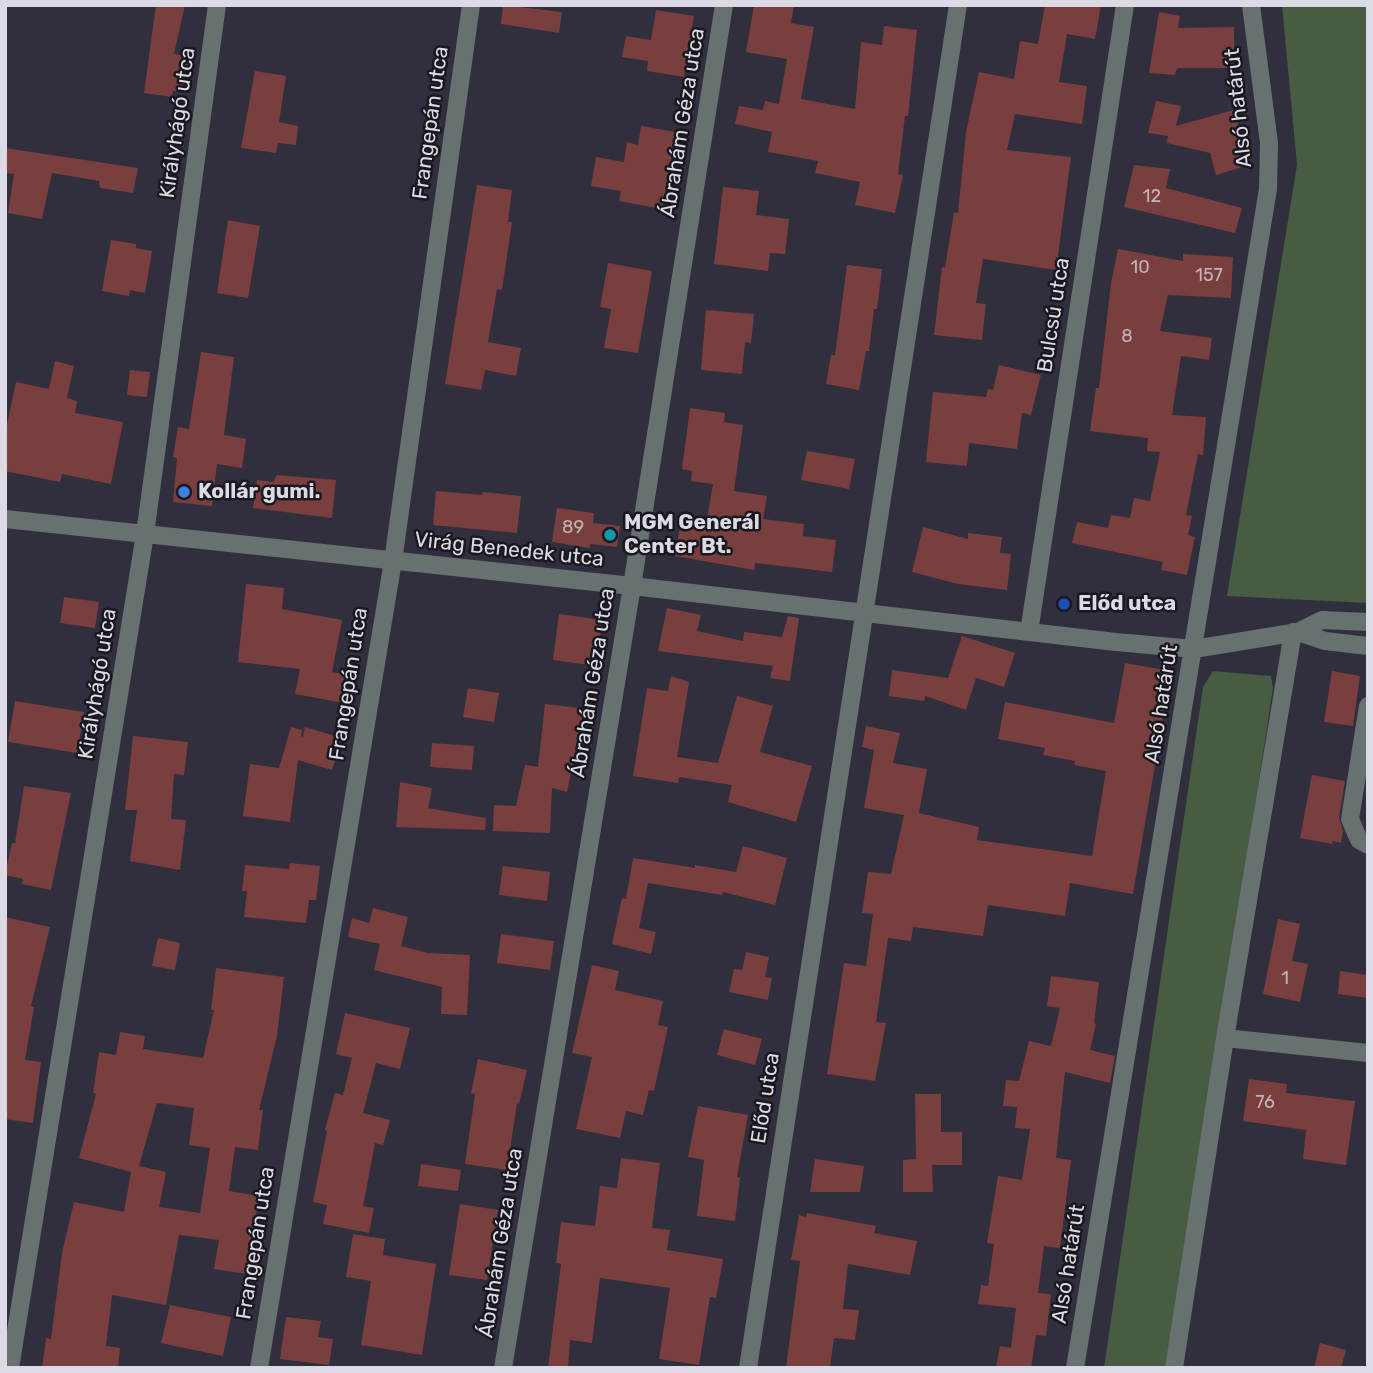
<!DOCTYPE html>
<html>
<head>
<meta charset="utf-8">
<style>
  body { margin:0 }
  #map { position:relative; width:1373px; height:1373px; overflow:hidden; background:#312e3e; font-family:Rubik,sans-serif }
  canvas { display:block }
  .frame { position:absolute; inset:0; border:7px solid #dcdbe5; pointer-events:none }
</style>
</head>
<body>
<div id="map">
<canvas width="1373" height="1373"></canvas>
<div class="frame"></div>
</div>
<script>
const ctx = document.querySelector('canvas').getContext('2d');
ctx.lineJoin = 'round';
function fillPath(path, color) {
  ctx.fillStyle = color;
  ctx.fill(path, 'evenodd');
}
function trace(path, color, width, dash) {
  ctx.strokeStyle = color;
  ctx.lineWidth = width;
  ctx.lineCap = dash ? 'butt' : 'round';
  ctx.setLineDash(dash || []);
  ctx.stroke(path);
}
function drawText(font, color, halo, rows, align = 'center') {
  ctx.font = font + ' Rubik,sans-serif';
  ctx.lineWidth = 5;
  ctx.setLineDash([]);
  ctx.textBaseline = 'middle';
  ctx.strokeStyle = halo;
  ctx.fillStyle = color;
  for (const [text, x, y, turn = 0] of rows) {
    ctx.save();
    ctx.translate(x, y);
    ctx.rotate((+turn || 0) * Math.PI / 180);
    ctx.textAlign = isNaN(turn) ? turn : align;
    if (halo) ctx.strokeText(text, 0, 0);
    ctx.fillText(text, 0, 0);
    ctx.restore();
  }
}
fillPath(new Path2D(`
  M1282 5H1368V603L1227 596 1297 165Z
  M1213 671 1271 676 1273 688 1169 1368H1104L1203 687Z`), '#475c42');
fillPath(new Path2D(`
  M156 5H185L174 54 189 56 184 92 173 91 172 97 144 93Z
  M503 5 562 12 559 33 501 24Z
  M754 5H794L791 23 814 27 801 99 855 109 861 42 882 45 884 26 917 30 908 116H905L898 174 903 175 895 213 855 205 860 182 815 173 818 161 768 152 772 132 735 124 739 106 763 110 765 101 779 104 787 59 746 52Z
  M1045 5H1101L1095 39 1067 34 1059 82 1087 86 1082 124 1015 114 1007 150 1071 157 1056 270 983 259 976 303 986 304 982 340 934 335 942 267 945 268 954 212 958 213 966 132 979 72 1014 79 1020 41 1038 44Z
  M656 10 694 16 684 77 647 71 648 61 622 57 626 36 651 40Z
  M1159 12 1180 16 1178 28 1234 27V68H1177L1175 75 1149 73Z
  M255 71 286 76 279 122 298 126 296 145 278 143 276 153 241 148Z
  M1156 101 1181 106 1176 126 1234 110 1249 165 1216 175 1210 153 1167 143 1168 136 1148 133Z
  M641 126 676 132 662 209 619 201 621 191 591 186 596 157 624 162 627 142 638 145Z
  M5 148 138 168 133 193 100 188 99 181 52 173 42 219 8 213 14 174 5 173Z
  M1134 165 1170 169 1166 188 1242 208 1235 233 1124 207Z
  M477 185 512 190 508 222H512L502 290 497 289 488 342 521 348 516 376 485 370 481 390 445 384Z
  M723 187 759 191 756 215 789 219 785 254 770 253 768 271 714 264Z
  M228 220 260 226 248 298 217 293Z
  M111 240 136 244V248L152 251 145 293 130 290 129 296 102 291Z
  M1118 249 1183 261V254L1233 257 1231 298 1168 295 1160 331 1212 338 1209 360 1181 356 1172 415 1206 417 1203 455 1198 454 1186 515 1192 516 1188 535 1195 537 1187 575 1161 570 1163 562 1072 543 1077 522 1108 528 1111 515 1130 518 1134 498 1150 501 1160 452 1147 451 1148 438 1090 431 1096 388H1099L1111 283Z
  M608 263 652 271 638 353 604 348 611 309 600 307Z
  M847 265 882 269 877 309H874L869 351H866L859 390 826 384 831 355H835Z
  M706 310 754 314 751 343 745 342 742 374 701 370Z
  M201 352 234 357 224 435 246 439 242 468 217 464 212 506 173 502 177 458 173 457 178 427 189 429Z
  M55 361 74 366 67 398 77 401 75 413 123 422 111 484 62 474 60 482 5 471V434L16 382 49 389Z
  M999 365 1041 375 1031 415 1022 413 1017 449 969 443 967 466 926 462 933 392 986 397 988 389 993 390Z
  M130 370 150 372 147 397 127 395Z
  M690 408 725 413 724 422 743 425 734 491 767 496 763 519 804 524 803 536 836 540 832 572 755 563 754 570 675 556 680 526 705 530 713 484 691 481 692 471 682 469Z
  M807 451 855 459 849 489 801 480Z
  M277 475 336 480 332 518 253 508 257 480 273 482Z
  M436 491 482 495 483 492 521 496 517 533 433 525Z
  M557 508 594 513 593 523 620 526 617 547 590 544V548L552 542Z
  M923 527 968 539V533L1002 537 1000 553 1011 554 1007 590 958 584 912 572Z
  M246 584 284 588 282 609 342 620 332 672 349 675 344 703 295 694 300 669 238 662Z
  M64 597 99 602 95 628 60 623Z
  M667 608 701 615 697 631 743 641 744 632 782 637 788 616 799 618 790 681 770 678 773 666 658 651Z
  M559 614 602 620 596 666 553 660Z
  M962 636 1015 653 1004 687 976 678 966 710 925 696 924 701 889 696 892 670 948 678Z
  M1125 663 1171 671 1133 894 1070 883 1065 916 988 905 983 936 913 927 911 941 888 938 876 1022 886 1023 875 1081 827 1074 844 963 866 966 873 914 862 913 868 872 891 874 904 815 864 808 874 750 862 747 866 726 900 733 893 763 927 769 919 813 979 827 977 840 1092 856 1106 771 1074 765 1075 761 1043 755 1045 748 998 739 1005 702 1114 723Z
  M1332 671 1360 676 1353 726 1324 722Z
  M671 676 689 682 677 757 718 763 737 696 773 706 760 752 812 766 796 822 728 802 732 785 679 777 678 783 633 776 647 688 668 691Z
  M468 688 499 693 494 722 463 717Z
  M15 701 84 712 77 753 8 742Z
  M545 704 589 709 584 746H576L567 792 552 788 550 833 493 831 494 805 516 806 525 765 538 767Z
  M291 727 302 730 301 736 303 737 305 727 342 738 332 770 298 760 290 822 243 816 250 764 279 768Z
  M133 736 188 742 184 775 174 774 171 819 186 820 180 870 130 861 137 810H125Z
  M432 743 474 746 472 770 430 767Z
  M1312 775 1345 781 1339 817 1343 831 1341 843 1333 841 1332 844 1300 838Z
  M400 782 432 788 428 808 486 818 485 830 396 827Z
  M24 786 71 793 51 890 22 884 23 879 5 875 12 843H15Z
  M743 846 787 858 775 905 723 892 722 895 648 883 639 928 656 932 651 954 612 944 622 898 626 899 633 858 695 868V865L736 872Z
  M290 863 320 866 316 900H309L306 923 244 917 247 891H242L245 865 289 869Z
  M503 866 550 872 547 901 499 895Z
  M373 908 408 917 401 946 428 953 470 955 467 1015 441 1014 442 987 374 970 380 944 348 937 352 918 369 923Z
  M5 917 50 927 31 1006 34 1007 25 1060 41 1062 33 1123 5 1119Z
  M1278 919 1300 924 1292 961 1308 964 1300 1002 1263 994Z
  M501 934 554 941 550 970 497 963Z
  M158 938 180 943 175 970 152 966Z
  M746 952 769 957 765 977 772 978 768 1000 729 992 734 969 742 970Z
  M592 965 619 971 615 990 663 1001 658 1025 668 1027 654 1091 649 1090 643 1115 626 1111 620 1138 576 1129 592 1057 572 1053Z
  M216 968 284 977 277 1036 259 1110H263L258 1150 235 1147 229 1191 259 1196 247 1274 214 1269 219 1240 179 1235 166 1305 112 1295 106 1346 120 1348 118 1368H42L46 1338 51 1339 62 1253 74 1202 124 1212 131 1172 79 1158 96 1094 93 1093 99 1052 116 1055 120 1032 145 1036 143 1049 203 1058 214 1010H211ZM157 1103 194 1108 189 1145 210 1148 200 1213 159 1207 166 1172 139 1166Z
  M1340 971 1368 975V998L1338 994Z
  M1051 976 1099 982 1094 1023 1096 1024 1090 1050 1115 1056 1110 1083 1065 1072 1056 1158 1071 1160 1060 1248 1044 1246 1038 1293 1051 1294 1046 1336 1036 1335 1031 1368H996L1000 1346 1011 1348 1016 1308 978 1304 981 1285 988 1286 994 1244 987 1243 998 1176 1022 1180 1030 1129 1015 1128 1017 1107 1003 1106 1006 1080 1019 1081 1029 1041 1051 1046 1060 1008 1047 1006Z
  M345 1013 410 1028 400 1069 376 1063 363 1113 390 1120 383 1145 375 1143 363 1206 374 1208 369 1233 323 1224 327 1205 313 1202 327 1131 325 1130 335 1093 343 1095 352 1058 336 1054Z
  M724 1029 762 1039 755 1065 717 1055Z
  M478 1059 527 1070 519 1104 517 1103 507 1170 465 1164 475 1094 471 1093Z
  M1249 1079 1287 1084 1286 1093 1355 1101 1346 1165 1303 1159 1306 1130 1243 1121Z
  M915 1094H941V1132H962V1165H932L933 1192H903V1160L916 1159Z
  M698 1106 748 1115 737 1177 740 1178 735 1221 697 1216 704 1160 688 1157Z
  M621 1158 660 1163 652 1228 670 1230 667 1250 723 1259 716 1298 710 1297 699 1365 659 1359 670 1288 600 1278 592 1343 570 1340 568 1368H548L561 1264 556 1263 561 1222 595 1226 600 1186 617 1188Z
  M815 1159 864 1166 860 1192H810Z
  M421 1164 461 1170 458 1191 418 1186Z
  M460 1204 498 1210 487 1280 449 1275Z
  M807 1213 876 1226 874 1233 917 1241 910 1275 848 1264 843 1309 859 1310 855 1340 834 1338 830 1368H786L800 1261 791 1260 799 1215 806 1217Z
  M353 1234 385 1239 383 1255 436 1264 422 1355 361 1345 371 1281 346 1277Z
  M170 1305 231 1317 223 1356 161 1343Z
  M286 1317 321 1321 318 1337 333 1339 329 1365 280 1359Z
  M1320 1343 1346 1350 1341 1368H1314Z`), '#783f3e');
trace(new Path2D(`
  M5 519 632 586 1116 642 1194 649 1298 632 1325 641 1368 646
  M1029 632 1125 5
  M1298 632 1322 620 1368 622
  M1368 706 1350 819 1359 840 1368 845
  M1225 1038 1368 1053
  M10 1368 145 534 217 5
  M259 1368 393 561 471 5
  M503 1368 632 586 724 5
  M748 1368 958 5
  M1075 1368 1268 189 1269 143 1251 5
  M1174 1368 1225 1038 1293 632`), '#677270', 18);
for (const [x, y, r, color] of [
  [184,492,7,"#3f7fe0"],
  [610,535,7,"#0f9aa8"],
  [1064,604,7,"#1a4fb4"]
]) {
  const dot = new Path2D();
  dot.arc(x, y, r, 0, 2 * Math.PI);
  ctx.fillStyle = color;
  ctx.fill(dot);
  trace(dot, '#19181f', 2.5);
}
drawText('18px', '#c3b4bb', null, [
  ["12",1152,197],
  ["10",1140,268],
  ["157",1209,276],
  ["8",1127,337],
  ["89",573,528],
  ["1",1285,979],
  ["76",1265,1103]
]);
drawText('21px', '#dcdbe5', '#19181f', [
  ["Alsó határút",1239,108,-96],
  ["Királyhágó utca",178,123,-82],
  ["Frangepán utca",431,123,-82],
  ["Ábrahám Géza utca",683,123,-81],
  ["Bulcsú utca",1054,315,-81],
  ["Virág Benedek utca",509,550,6],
  ["Ábrahám Géza utca",593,683,-81],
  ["Királyhágó utca",98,684,-81],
  ["Frangepán utca",349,684,-81],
  ["Alsó határút",1162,704,-81],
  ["Előd utca",766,1098,-81],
  ["Frangepán utca",256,1243,-81],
  ["Ábrahám Géza utca",501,1243,-81],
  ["Alsó határút",1069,1264,-81]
]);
drawText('bold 21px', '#dcdbe5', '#19181f', [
  ["Kollár gumi.",198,492],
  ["MGM Generál",624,523],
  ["Center Bt.",624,547],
  ["Előd utca",1078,604]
], 'left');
</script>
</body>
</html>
